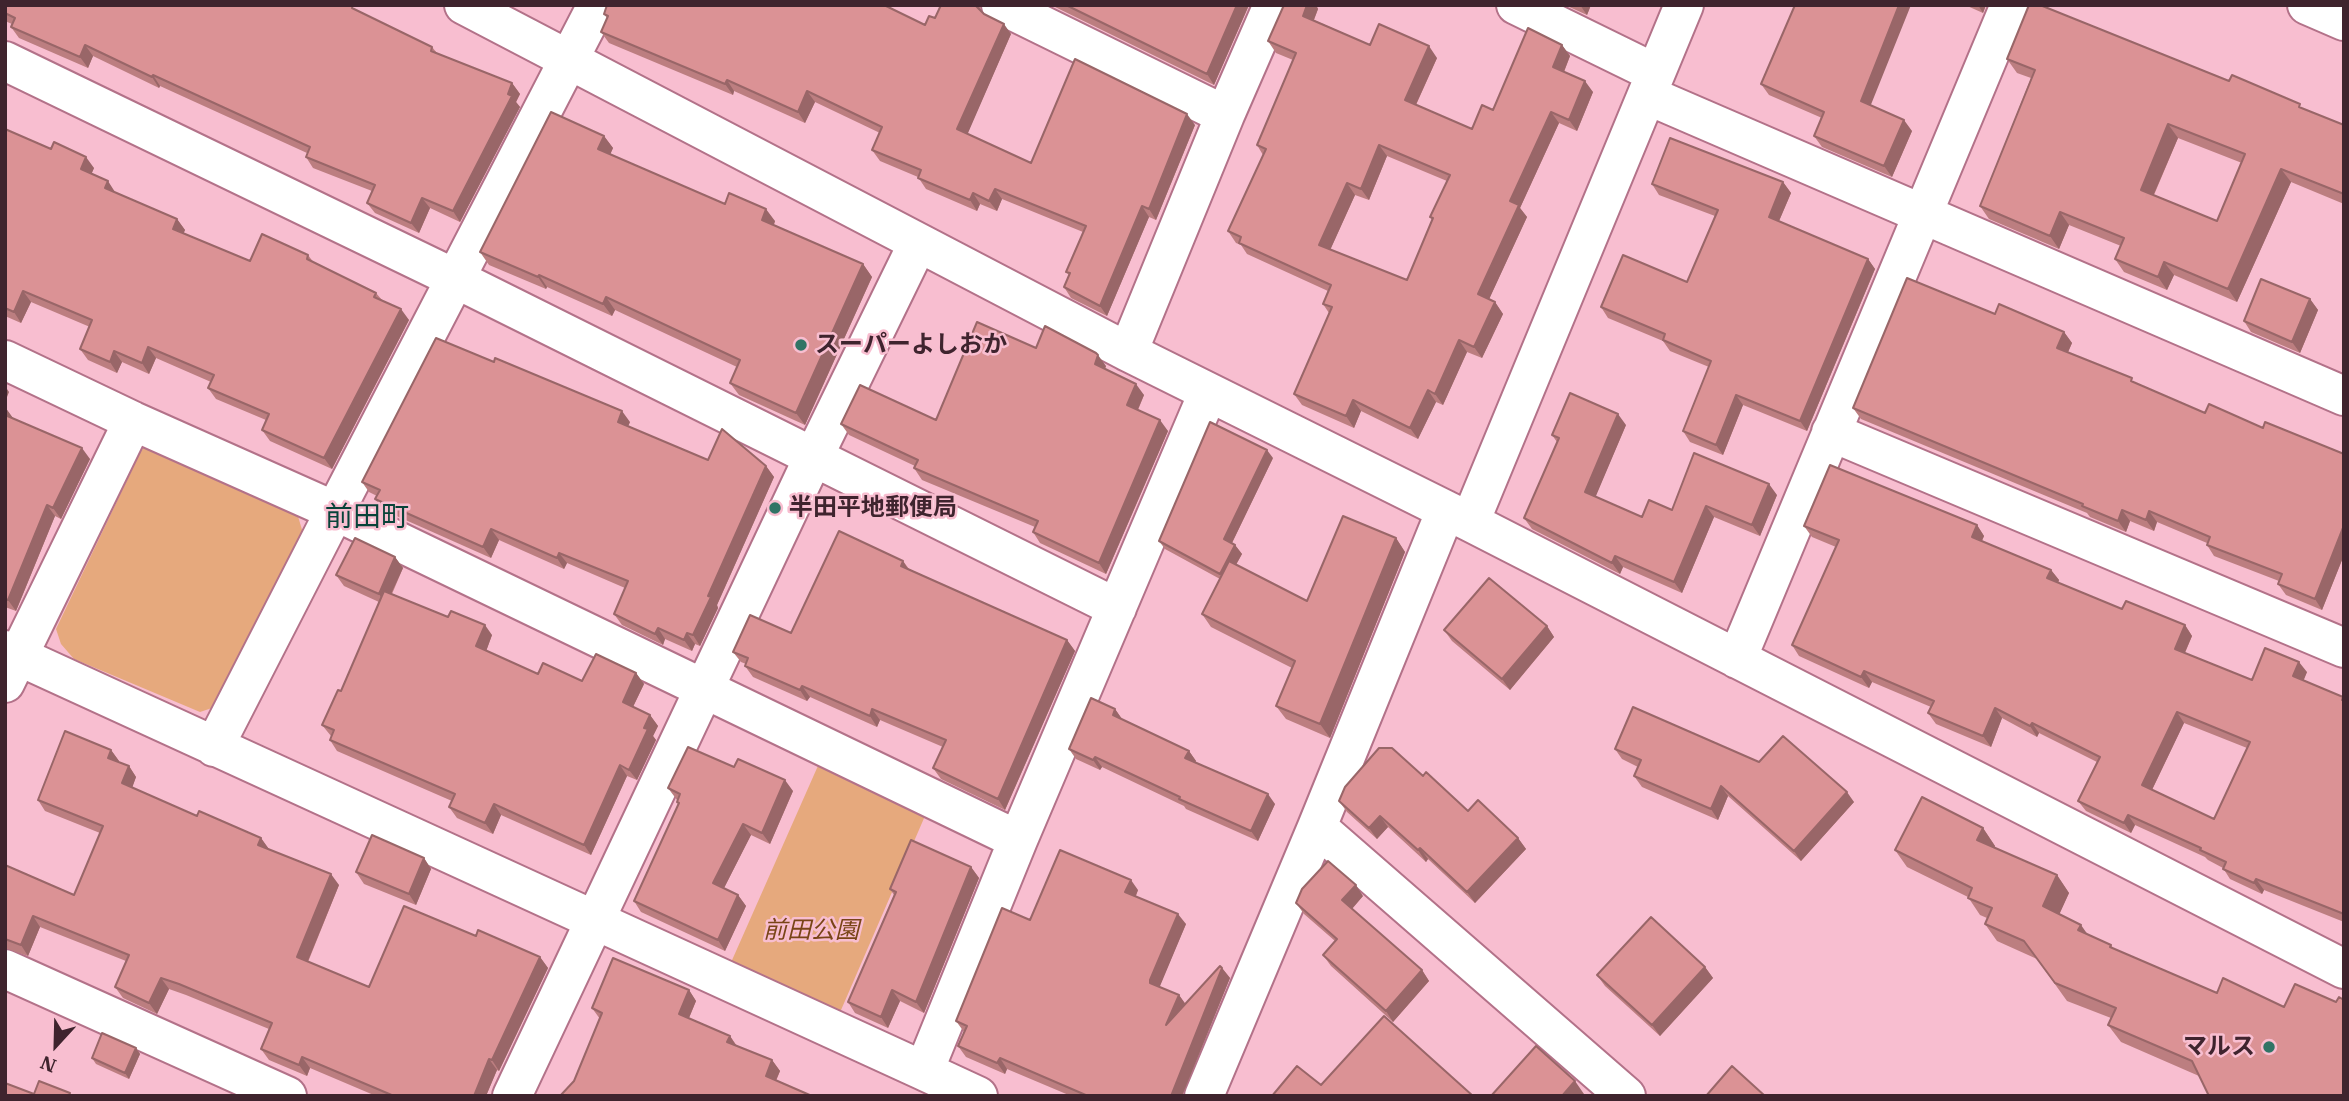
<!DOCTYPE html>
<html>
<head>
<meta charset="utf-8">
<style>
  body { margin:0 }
  #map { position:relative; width:2349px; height:1101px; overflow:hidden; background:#f8bed0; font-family:"IBM Plex Serif",serif }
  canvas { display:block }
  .frame { position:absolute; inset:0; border:7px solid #3f242e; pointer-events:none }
  .north { position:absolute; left:21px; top:1010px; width:70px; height:70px; -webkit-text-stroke:5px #f8bed0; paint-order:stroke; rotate:202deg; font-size:19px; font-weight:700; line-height:28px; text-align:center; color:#3f242e }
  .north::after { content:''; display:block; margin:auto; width:24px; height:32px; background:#3f242e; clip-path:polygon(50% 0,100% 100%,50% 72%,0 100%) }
</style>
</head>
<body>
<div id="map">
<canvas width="2349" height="1101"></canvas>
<div class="frame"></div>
<div class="north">N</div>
</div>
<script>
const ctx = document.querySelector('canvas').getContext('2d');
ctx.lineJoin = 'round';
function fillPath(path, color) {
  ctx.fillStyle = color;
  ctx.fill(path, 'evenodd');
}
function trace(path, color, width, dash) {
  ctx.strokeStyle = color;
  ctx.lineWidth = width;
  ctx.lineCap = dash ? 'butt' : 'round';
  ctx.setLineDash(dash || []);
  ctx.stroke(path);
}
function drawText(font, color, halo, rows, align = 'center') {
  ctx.font = font + ' "IBM Plex Serif","Noto Sans JP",serif';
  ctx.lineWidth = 5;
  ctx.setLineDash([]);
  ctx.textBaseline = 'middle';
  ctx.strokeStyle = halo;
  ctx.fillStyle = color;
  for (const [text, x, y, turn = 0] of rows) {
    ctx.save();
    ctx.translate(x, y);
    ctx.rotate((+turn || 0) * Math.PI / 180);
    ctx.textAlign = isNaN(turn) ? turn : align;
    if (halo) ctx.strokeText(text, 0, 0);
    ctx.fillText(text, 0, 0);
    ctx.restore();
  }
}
fillPath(new Path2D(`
  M148 441 297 513 303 533 215 707 200 712 74 659 61 644 56 629 140 453Z
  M821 759 928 809 838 1017 729 967Z`), '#e6a97d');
const minor = new Path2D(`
  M464 5 1128 352 1470 522 2344 969
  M1001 5 1225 115
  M1516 5 1655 73
  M2307 5 2344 21
  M5 61 454 278 1117 608
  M1647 95 2344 396
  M1128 352 1225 115 1273 5
  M5 360 133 421 335 511 597 5
  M1831 432 2344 648
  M1470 522 1684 5
  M5 650 924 1071
  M1737 659 2010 5
  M5 683 133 421
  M214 747 335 511 1018 840 924 1071 978 1096
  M1317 827 1626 1096
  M1018 840 1208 393
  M5 969 287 1096
  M512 1096 814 456 918 243
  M1204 1096 1317 827 1446 510`);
trace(minor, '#b37289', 42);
trace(minor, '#fff', 38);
fillPath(new Path2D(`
  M5 5 358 11 432 47 437 53 512 83 520 94 516 102 520 107 460 222 430 208 419 233 375 213 367 203 372 191 313 168 306 157 307 153 160 86 159 88 93 56 88 68 19 38 11 27 12 24 5 21Z
  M941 5H980L981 11 1011 34 967 134 1031 163 1195 125 1156 220 1149 217 1107 316 1071 298 1064 287 1069 275 1066 272 1083 232 1002 199 997 211 980 204 977 211 926 189 918 177 880 161 872 150 880 133 815 102 805 123 734 91 733 95 609 43 601 32 607 18 604 14 925 25 935 18Z
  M1051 5H1249L1214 85Z
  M1284 5H1316L1318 9 1314 20 1370 45 1437 58 1416 105 1472 129 1493 110 1562 45 1570 56 1564 72 1593 92 1577 131 1559 123 1520 208 1527 217 1489 299 1495 302 1503 314 1482 358 1467 352 1443 405 1436 402 1418 439 1361 411 1354 428 1302 405 1294 394 1329 313 1323 304 1328 291 1247 254 1241 245 1236 243 1228 231 1263 155 1257 145 1293 60 1276 53 1268 41ZM1387 156 1447 181 1430 217 1432 220 1407 280 1330 250 1355 195 1369 200Z
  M1565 5H1591L1587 15Z
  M1965 5H1986L1983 13Z
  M2007 59 2229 81 2304 109 2344 125V204L2291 182 2237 302 2174 275 2167 290 2124 272 2115 259 2121 246 2069 225 2059 249 1989 219 1980 206 2031 78 2017 73ZM2178 138 2242 163 2217 221 2154 195Z
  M1761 84 1871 106 1912 131 1892 177 1822 147 1814 136 1822 118 1769 95Z
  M5 129 94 168 91 174 115 192 177 219 185 230 183 233 250 261 308 255 314 263 376 293 382 300 409 320 332 469 270 441 262 430 266 420 216 399 208 388 211 382 156 358 149 374 122 362 117 373 88 360 80 349 90 327 31 302 21 323 5 316Z
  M604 136 613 148 610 154 725 204 775 221 774 225 863 264 872 277 805 425 739 395 730 383 737 367 615 310 612 316 547 287 546 289 489 265 480 252Z
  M1783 182 1791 193 1779 221 1868 259 1875 269 1807 431 1743 405 1723 455 1690 442 1683 431 1709 367 1670 351 1663 341 1608 318 1601 307 1687 282 1715 216 1659 195 1652 184Z
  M2310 299 2318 310 2300 353 2251 332 2244 321Z
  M2064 332 2072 343 2068 352 2136 383 2205 413 2263 428 2344 454V555L2322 610 2286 595 2278 584 2279 581 2214 556 2207 545V543L2157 522 2154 531 2130 521 2126 532 2090 517 2087 513 1861 419 1853 408Z
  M1036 348 1106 366 1105 369 1144 395 1138 410 1168 431 1106 574 1040 543 1033 532 1035 527 922 480 914 468 915 466 849 435 841 424 936 420Z
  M5 407 13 419 90 459 61 519 55 516 16 611 5 607Z
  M630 422 628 426 708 460 766 466 774 477 717 605 718 608 700 646 695 644 692 651 665 639 663 645 622 625 614 614 625 588 567 563 564 569 499 540 491 558 383 510 375 499 377 496 369 492 362 482Z
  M1626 425 1595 497 1642 517 1672 510 1777 495 1760 536 1714 517 1682 593 1623 567 1620 574 1532 529 1524 518 1557 442 1552 435Z
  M1273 458 1232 543 1235 545 1242 554 1236 565 1307 601 1396 538 1405 552 1330 738 1286 719 1276 706 1292 668 1211 627 1202 614 1220 579 1165 549 1159 541Z
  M1977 525 1984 536 1982 541 2051 570 2059 580 2058 583 2122 609 2185 625 2192 636 2185 653 2252 680 2307 672 2303 680 2343 697 2344 922 2264 890 2262 894 2230 879 2223 868 2208 860 2205 857 2135 825 2131 833 2086 811 2078 801 2097 762 2039 733 2037 737 2002 718 1991 747 1936 724 1928 713 1931 707 1872 682 1869 688 1799 656 1792 645 1836 547 1812 537 1804 526ZM2184 723 2247 748 2214 819 2152 790Z
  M395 557 403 568 392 594 492 635 486 651 538 674 582 681 636 673 644 684 633 707 650 715 658 726 653 736 656 740 637 780 627 776 591 855 501 815 493 834 457 818 449 807 452 801 337 751 330 740 331 736 322 725 341 691 379 602 344 586 336 575Z
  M903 561 909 569 1067 640 1075 651 1005 810 941 779 933 768 943 747 880 720 877 727 810 697 807 701 753 677 745 666 746 664 741 662 733 652 791 633Z
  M1547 626 1554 637 1510 690 1452 641 1444 630Z
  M1115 709 1122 719 1189 751 1196 761 1195 762 1275 804 1258 841 1186 809 1184 806 1102 767 1100 770 1076 759 1069 749Z
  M1615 749 1759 762 1854 802 1801 861 1728 796 1718 820 1642 787 1634 776 1638 767 1622 759Z
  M111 750 119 761V762L129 766 136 777 132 787 197 816 261 838 268 849 339 885 308 962 369 987 476 936 540 957 548 968 499 1071 497 1070 486 1096H376L310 1068 307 1076 269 1060 261 1049 269 1029 186 995 169 989 157 1014 123 998 115 987 126 961 40 927 28 956 5 948V865L74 895 100 833 45 811 38 800Z
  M734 767 793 791 770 844 751 835 724 888 738 895 746 906 725 951 641 912 634 901 678 805 677 802V800L668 788Z
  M1423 776 1468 811 1518 838 1526 849 1475 903 1428 859 1426 862 1388 827 1377 839 1347 812 1339 801Z
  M1983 828 1995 846 1994 848 2057 875 2069 893 2059 914 2088 935 2111 945 2113 949 2217 993 2284 1007 2336 1002 2344 1000 2199 1076 2121 1042 2108 1025 2111 1018 2067 1001 2037 959 1997 941 1985 924 1987 918 1980 915 1968 897 1907 867 1895 850Z
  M424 858 431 869 416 905 364 884 356 872Z
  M971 867 979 878 924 1013 900 1001 888 1028 855 1013 848 1002 894 895 890 889Z
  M1138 890 1136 896 1186 924 1159 987 1179 995 1185 1004 1222 968 1230 978 1182 1096H1071L1007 1069 1005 1074 966 1057 958 1046 964 1032 956 1021 1030 920Z
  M1363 896 1352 909 1422 970 1429 981 1393 1022 1331 966 1323 955 1335 941 1304 914 1296 903Z
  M1705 967 1713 978 1660 1036 1605 986 1597 975Z
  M689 990 696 1001 689 1018 730 1036 737 1046 772 1060 780 1071 776 1081H574L600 1019 592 1008Z
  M136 1048 140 1054 129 1079 96 1064 92 1058Z`), '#bc7e80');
fillPath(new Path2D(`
  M1237 5H1249L1214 85 1207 74Z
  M1307 5H1316L1318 9 1311 27 1303 16Z
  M1580 5H1591L1587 15Z
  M1899 5H1911L1868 112 1861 101Z
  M1978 5H1986L1983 13Z
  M1004 24 1011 34 965 140 957 129Z
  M85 45 93 56 88 68 80 57Z
  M1562 45 1570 56 1561 79 1553 67Z
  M1429 46 1437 58 1413 111 1405 100Z
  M153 75 160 86 159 88 152 77Z
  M727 80 734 91 733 95 725 84Z
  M1585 81 1593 92 1577 131 1569 120Z
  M512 83 520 94 516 102 520 107 460 222 453 211Z
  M807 91 815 102 805 123 798 112Z
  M1551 112 1559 123 1520 208 1527 217 1486 306 1478 294 1510 201Z
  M1187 114 1195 125 1156 220 1149 209Z
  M1904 120 1912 131 1892 177 1884 166Z
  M2168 124 2178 138 2150 203 2141 190Z
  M604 136 613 148 607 162 598 149Z
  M1379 145 1387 156 1369 200 1361 189Z
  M86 157 94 168 89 180 81 169Z
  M2281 169 2291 182 2237 302 2228 289Z
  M108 181 115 192 105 188Z
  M1783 182 1791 193 1776 228 1769 217Z
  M1347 183 1355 195 1327 257 1319 245Z
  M995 189 1002 199 997 211 989 201Z
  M973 193 980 204 977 211 970 200Z
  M422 198 430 208 419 233 411 223Z
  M1142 206 1149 217 1107 316 1100 306Z
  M766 209 775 221 771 232 762 220Z
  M2060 212 2069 225 2059 249 2050 236Z
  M177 219 185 230 181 240 173 229Z
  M1868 259 1875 269 1807 431 1800 421Z
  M2164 262 2174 275 2167 290 2158 277Z
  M863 264 872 277 805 425 796 413Z
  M539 275 547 287 546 289 538 277Z
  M23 291 31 302 21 323 14 312Z
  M606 297 615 310 612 316 603 304Z
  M2310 299 2318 310 2300 353 2292 342Z
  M1495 302 1503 314 1482 358 1474 347Z
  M401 309 409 320 332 469 324 458Z
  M2064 332 2072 343 2065 359 2057 348Z
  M1459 340 1467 352 1443 405 1435 394Z
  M148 347 156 358 149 374 142 363Z
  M114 351 122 362 117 373 110 362Z
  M1098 355 1106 366 1102 375 1095 364Z
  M1136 384 1144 395 1135 416 1127 405Z
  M5 386 9 392 5 402Z
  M1428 390 1436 402 1418 439 1410 428Z
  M1736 395 1743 405 1723 455 1716 445Z
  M1353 400 1361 411 1354 428 1346 416Z
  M5 407 13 418 10 425 5 418Z
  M622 411 630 422 625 433 618 422Z
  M1618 414 1626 425 1593 503 1585 492Z
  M1160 420 1168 431 1106 574 1099 563Z
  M82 448 90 459 61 519 53 508Z
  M1267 450 1273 458 1230 547 1224 539Z
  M766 466 774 477 717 605 718 608 700 646 693 635 708 596Z
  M1769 484 1777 495 1760 536 1752 525Z
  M47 505 55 516 16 611 8 600Z
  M1706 506 1714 517 1682 593 1674 582Z
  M2122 510 2130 521 2126 532 2118 521Z
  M2149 511 2157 522 2154 531 2146 520Z
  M1977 525 1984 536 1979 547 1972 537Z
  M2344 525V555L2322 610 2315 599Z
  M491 529 499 540 491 558 483 547Z
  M1396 538 1405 552 1330 738 1320 724Z
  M1235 545 1242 554 1226 582 1220 574Z
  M559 553 567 563 564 569 557 558Z
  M1615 556 1623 567 1620 574 1612 563Z
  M395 557 403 568 386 605 379 594Z
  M903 561 910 572 901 566Z
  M2051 570 2059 580 2055 589 2047 578Z
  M485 625 492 635 484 657 476 646Z
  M2185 625 2192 636 2182 659 2175 649Z
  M1547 626 1554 637 1510 690 1502 679Z
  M658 628 665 639 663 645 655 634Z
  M687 633 695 644 692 651 684 640Z
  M1067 640 1075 651 1005 810 998 799Z
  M2299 662 2307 672 2301 687 2293 676Z
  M1864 671 1872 682 1869 688 1861 677Z
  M636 673 644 684 630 713 623 702Z
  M802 686 810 697 807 701 800 690Z
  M1995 708 2002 718 1991 747 1983 736Z
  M872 709 880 720 877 727 870 716Z
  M1115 709 1122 719 1113 715Z
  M2177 712 2184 723 2149 796 2142 785Z
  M650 715 658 726 653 736 656 740 637 780 629 770 644 728Z
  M2032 723 2039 733 2037 737 2030 726Z
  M111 750 119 761 116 769 108 758Z
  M1189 751 1196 761 1192 768 1185 758Z
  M1095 757 1102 767 1100 770 1093 760Z
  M620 765 627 776 591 855 584 845Z
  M129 766 136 777 130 794 122 783Z
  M785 780 793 791 770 844 762 833Z
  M1721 786 1728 796 1718 820 1711 809Z
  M1847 792 1854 802 1801 861 1794 851Z
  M1268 794 1275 804 1258 841 1251 831Z
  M494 804 501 815 493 834 485 823Z
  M2128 815 2135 825 2131 833 2124 823Z
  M1380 816 1388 827 1377 839 1369 828Z
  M743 824 751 835 721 894 713 883Z
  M1983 828 1995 846 1989 858 1977 840Z
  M261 838 269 849 258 845Z
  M1518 838 1526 849 1475 903 1467 892Z
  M1420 848 1428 859 1426 862 1418 850Z
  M424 858 431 869 416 905 409 894Z
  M971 867 979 878 924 1013 916 1002Z
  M331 874 339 885 305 968 297 957Z
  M2057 875 2069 893 2055 924 2043 906Z
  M2256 879 2264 890 2262 894 2254 883Z
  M1131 880 1138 890 1133 902 1125 892Z
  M1356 885 1363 896 1350 911 1342 900Z
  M738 895 746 906 725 951 718 940Z
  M1178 914 1186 924 1158 991 1150 983V980Z
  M33 916 40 927 28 956 21 945Z
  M2081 925 2093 942 2078 930Z
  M540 957 548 968 499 1071 492 1060Z
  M1705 967 1713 978 1660 1036 1652 1025Z
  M1222 968 1230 978 1182 1096H1171Z
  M1422 970 1429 981 1393 1022 1386 1011Z
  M161 978 169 989 157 1014 149 1003Z
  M689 990 696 1001 686 1025 679 1014Z
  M892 990 900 1001 888 1028 881 1017Z
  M1179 995 1187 1006 1166 1025Z
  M730 1036 737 1047 727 1042Z
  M136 1048 140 1054 129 1079 125 1073Z
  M302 1057 310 1068 307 1076 299 1065Z
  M1000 1058 1007 1069 1005 1074 997 1063Z
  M489 1059 497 1070 486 1096H474Z
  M772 1060 780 1071 773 1087 766 1076Z
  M1575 1081 1584 1094 1582 1096H1562Z`), '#996668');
const building = new Path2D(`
  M5 5H353L352 8 432 47 431 51 512 83 508 94 512 96 453 211 422 198 411 223 367 203 375 185 306 157 310 147 153 75 152 77 85 45 80 57 11 27 15 18 5 13Z
  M607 5H884L925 25 929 16 935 18 941 5H975L984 14 1004 24 957 129 1031 163 1075 59 1187 114 1149 209 1142 206 1100 306 1064 287 1070 273 1066 272 1086 226 995 189 989 201 973 193 970 200 918 178 921 170 872 150 882 127 807 91 798 112 727 80 725 84 601 32 608 16 604 14Z
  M1066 5H1237L1207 74Z
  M1284 5H1307L1303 16 1370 45 1379 24 1429 46 1405 100 1472 129 1482 105 1493 110 1528 28 1562 45 1553 67 1585 81 1569 120 1551 112 1510 201 1519 205 1478 294 1495 302 1474 347 1459 340 1435 394 1428 390 1410 428 1353 400 1346 416 1294 394 1332 307 1323 304 1331 285 1239 243 1241 237 1228 231 1266 149 1257 145 1296 53 1268 41ZM1379 145 1450 175 1430 217 1433 218 1407 280 1319 245 1347 183 1361 189Z
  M1795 5H1899L1861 101 1904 120 1884 166 1814 136 1824 112 1761 84Z
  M2029 5H2040L2229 81 2232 75 2300 104 2299 107 2344 125V194L2281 169 2228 289 2164 262 2158 277 2115 259 2124 238 2060 212 2050 236 1980 206 2035 70 2007 59ZM2168 124 2245 154 2217 221 2141 190Z
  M551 112 604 136 598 149 725 204 729 193 766 209 762 220 863 264 796 413 730 383 740 360 606 297 603 304 539 275 538 277 480 252Z
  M5 129 51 149 54 142 86 157 81 169 108 181 105 188 177 219 173 229 250 261 262 234 308 255 307 259 376 293 374 297 401 309 324 458 262 430 269 414 208 388 214 375 148 347 142 363 114 351 110 362 80 349 92 320 23 291 14 312 5 308Z
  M1670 138 1783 182 1769 217 1868 259 1800 421 1736 395 1716 445 1683 431 1711 361 1663 340 1665 334 1601 307 1623 255 1687 282 1718 210 1652 184Z
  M1907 278 1995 314 1999 304 2064 332 2057 348 2132 378 2131 381 2205 413 2209 404 2263 428 2265 422 2344 454V525L2315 599 2278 584 2282 574 2207 545 2210 537 2149 511 2146 520 2122 510 2118 521 2082 506 2083 504 1853 408Z
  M2261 279 2310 299 2292 342 2244 321Z
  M977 322 1036 348 1045 326 1096 353 1098 355 1095 364 1136 384 1127 405 1160 420 1099 563 1033 532 1038 521 914 468 918 460 841 424 860 385 936 420Z
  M436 338 494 362 495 358 622 411 618 422 708 460 722 429 766 466 708 596 711 597 693 635 687 633 684 640 658 628 655 634 614 614 628 581 559 553 557 558 491 529 483 547 375 499 380 490 362 482Z
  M1570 393 1618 414 1585 492 1642 517 1649 500 1672 510 1694 453 1769 484 1752 525 1706 506 1674 582 1615 556 1612 563 1524 518 1559 438 1552 435Z
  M5 415 82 448 53 508 47 505 8 600 5 599Z
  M1210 422 1267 450 1224 539 1235 545 1220 574 1159 541Z
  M1830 465 1977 525 1972 537 2051 570 2047 578 2122 609 2126 601 2185 625 2175 649 2252 680 2265 648 2299 662 2293 676 2343 697 2342 700H2344V914L2256 879 2254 883 2223 869 2226 862 2200 850 2201 848 2128 815 2124 823 2078 801 2100 757 2032 723 2030 726 1995 708 1983 736 1928 713 1934 701 1864 671 1861 677 1792 645 1839 540 1804 526ZM2177 712 2250 742 2214 819 2142 785Z
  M1343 516 1396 538 1320 724 1276 706 1295 661 1202 614 1229 561 1307 601Z
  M839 531 903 561 901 566 1067 640 998 799 933 768 946 740 872 709 870 716 802 686 800 690 745 666 748 658 733 652 750 615 791 633Z
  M355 538 395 557 379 594 336 575Z
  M1489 578 1547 626 1502 679 1444 630Z
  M384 591 448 617 451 611 485 625 476 646 538 674 543 663 582 681 596 654 636 673 623 702 650 715 644 728 648 729 629 770 620 765 584 845 494 804 485 823 449 807 455 794 330 740 334 730 322 725 338 690 341 691Z
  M1091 698 1115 709 1113 715 1189 751 1185 758 1268 794 1251 831 1179 799 1180 797 1095 757 1093 760 1069 749Z
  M1633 707 1759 762 1783 736 1847 792 1794 851 1721 786 1711 809 1634 776 1641 760 1615 749Z
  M65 731 111 750 108 758 129 766 122 783 197 816 199 811 261 838 258 845 331 874 297 957 369 987 404 906 476 936 478 930 540 957 492 1060 489 1059 474 1096H394L302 1057 299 1065 261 1049 272 1023 179 984 161 978 149 1003 115 987 129 955 33 916 21 945 5 939V865L74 895 103 826 38 800Z
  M688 747 734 767 738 759 785 780 762 833 743 824 713 883 738 895 718 940 634 901 679 803 677 802 680 794 668 788Z
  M1379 748H1392L1423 776 1426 772 1468 811 1478 800 1518 838 1467 892 1420 848 1418 850 1380 816 1369 828 1339 801 1345 787Z
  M1922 797 1983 828 1977 840 2057 875 2043 906 2081 925 2078 930 2111 945 2110 947 2217 993 2223 978 2284 1007 2295 984 2336 1002 2339 997 2344 1000V1096H2209L2192 1061 2108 1025 2116 1008 2055 983 2024 941 1985 924 1992 908 1968 898 1972 888 1895 850Z
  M372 835 424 858 409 894 356 872Z
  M911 840 971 867 916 1002 892 990 881 1017 848 1002 896 892 890 889Z
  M1060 850 1131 880 1125 892 1178 914 1150 980V983L1179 995 1166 1025 1220 966 1222 968 1171 1096H1088L1000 1058 997 1063 958 1046 967 1026 956 1021 1002 908 1030 920Z
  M1328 861 1356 885 1342 900 1422 970 1386 1011 1323 955 1337 939 1296 903 1302 889Z
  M1651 917 1705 967 1652 1025 1597 975Z
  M613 958 689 990 679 1014 730 1036 727 1042 772 1060 766 1076 812 1096H560L574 1081 602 1013 592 1008Z
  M1384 1016 1473 1096H1272L1297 1066 1321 1085Z
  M102 1033 136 1048 125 1073 92 1058Z
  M1536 1046 1575 1081 1562 1096H1491Z
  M1732 1066 1765 1096H1706Z
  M39 1081 70 1093 69 1096H5V1083L34 1094Z`);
fillPath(building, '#db9295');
trace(building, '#996668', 2);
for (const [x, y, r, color] of [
  [801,345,7,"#317466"],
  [775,508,7,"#317466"],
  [2269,1047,7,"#317466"]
]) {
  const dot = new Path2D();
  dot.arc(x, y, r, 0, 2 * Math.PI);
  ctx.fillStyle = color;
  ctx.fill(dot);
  trace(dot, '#f8bed0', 2.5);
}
drawText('bold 24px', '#3f242e', '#f8bed0', [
  ["スーパーよしおか",815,345],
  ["半田平地郵便局",789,508],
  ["マルス",2255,1047,"right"]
], 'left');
drawText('italic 24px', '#794517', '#f8bed0', [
  ["前田公園",811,931]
]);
drawText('28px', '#084339', '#f8bed0', [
  ["前田町",367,518]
]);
</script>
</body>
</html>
